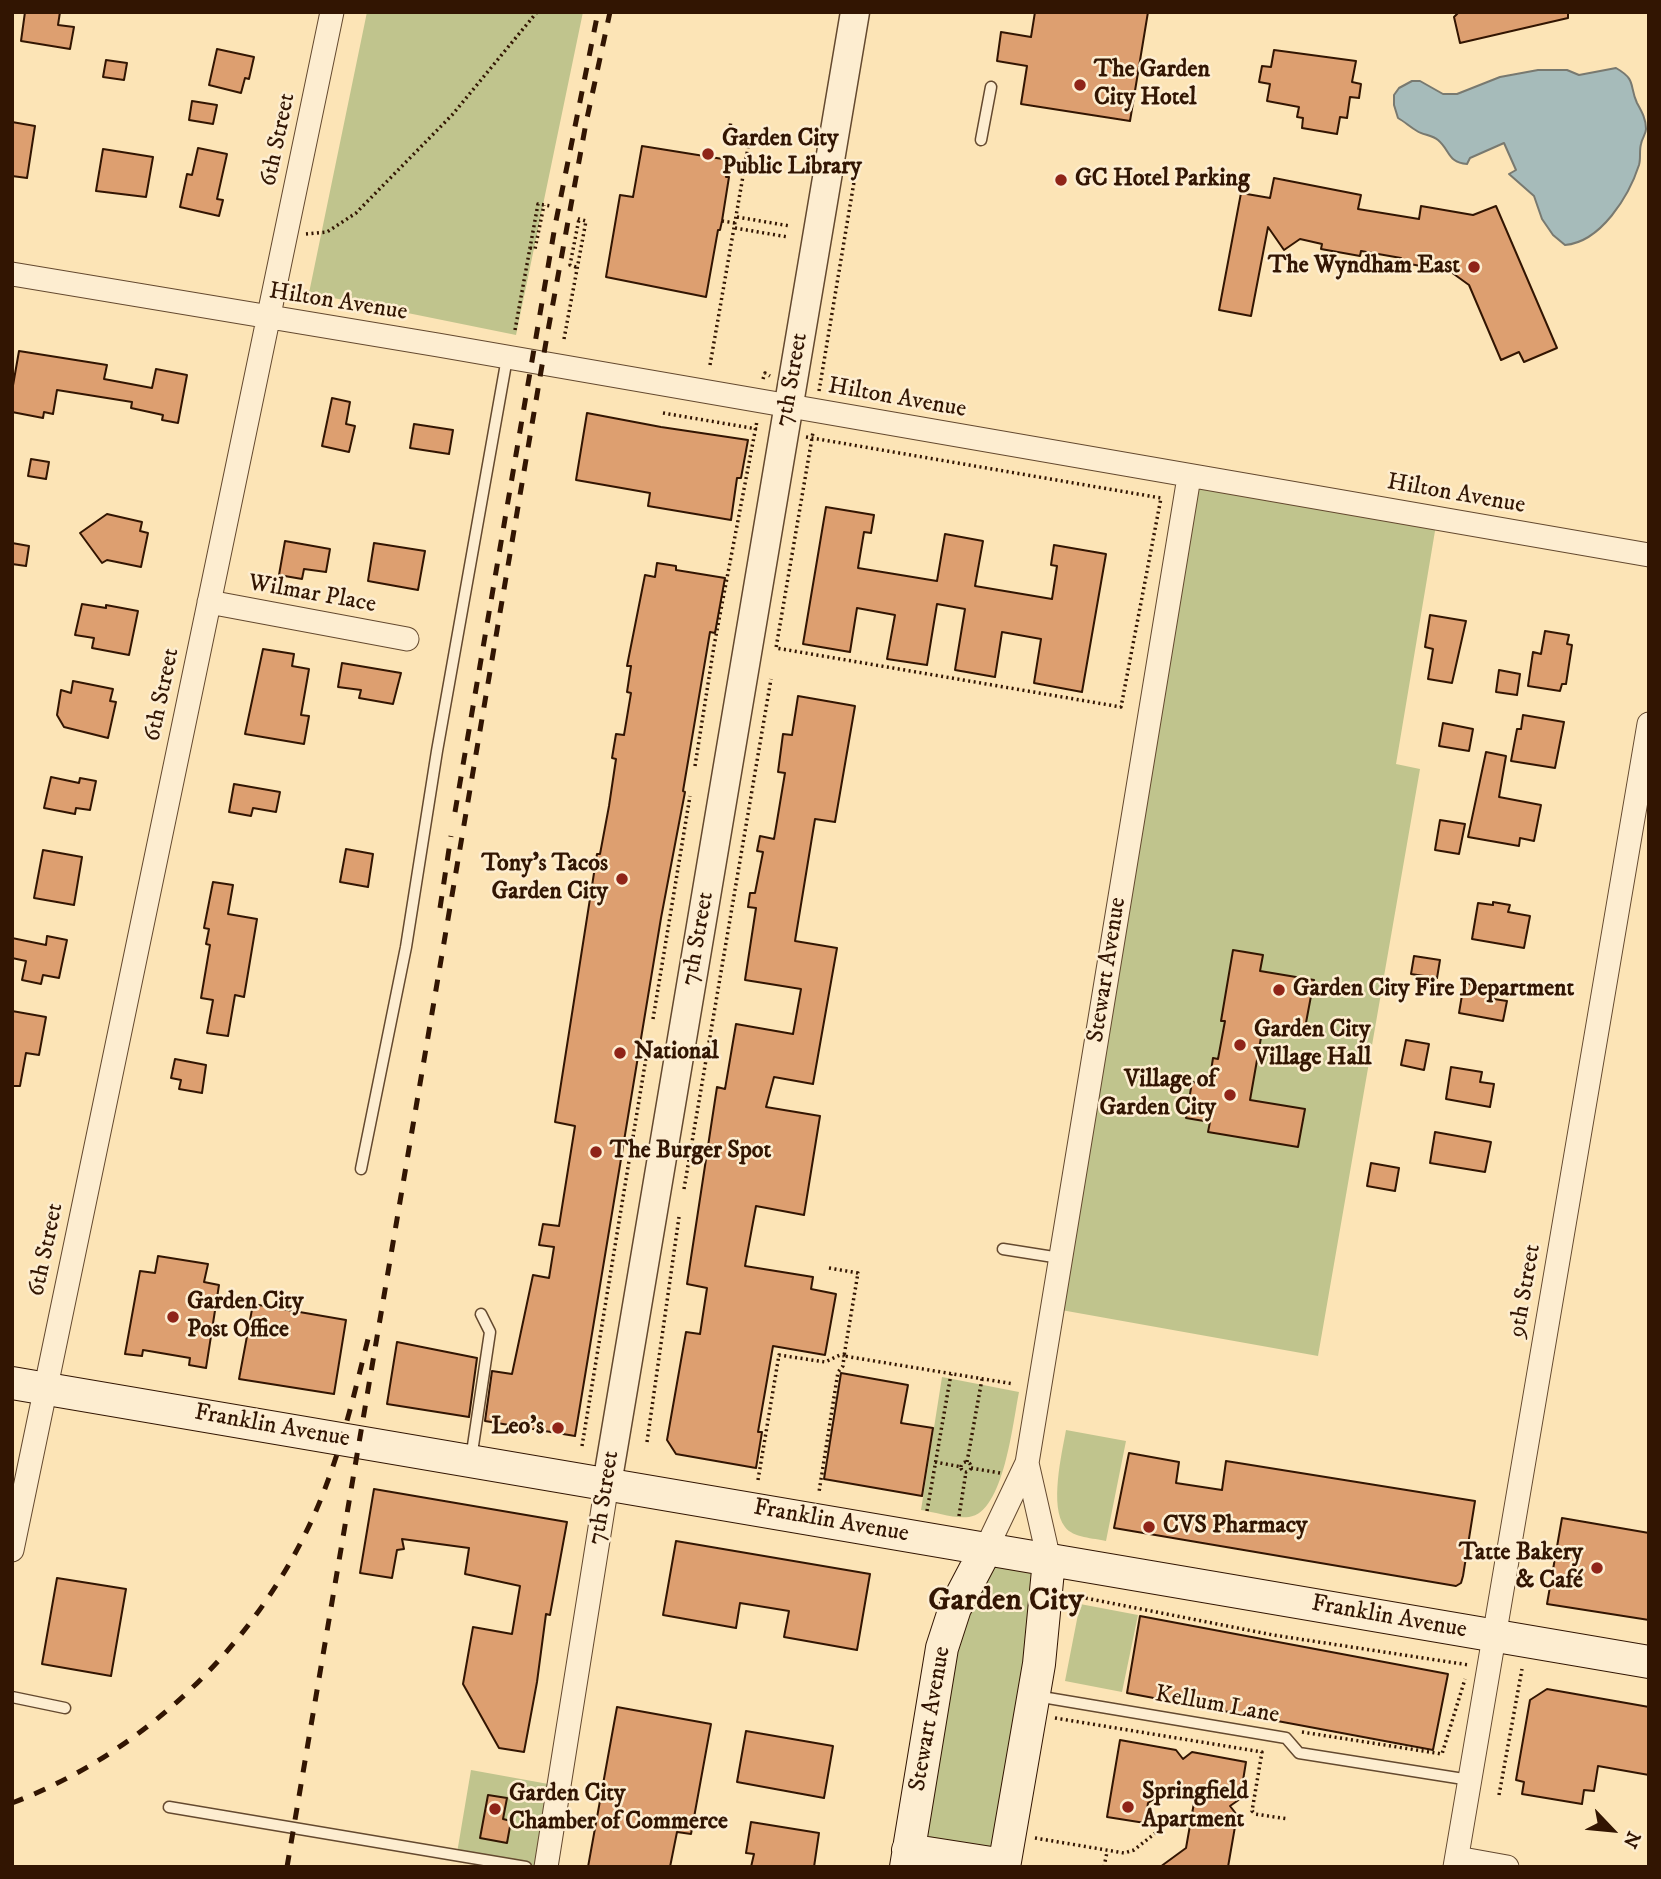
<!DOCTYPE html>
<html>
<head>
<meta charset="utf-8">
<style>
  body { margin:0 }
  #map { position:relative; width:1661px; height:1879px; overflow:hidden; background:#fce4b6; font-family:"IM FELL DW Pica",serif }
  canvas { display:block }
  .frame { position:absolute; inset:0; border:14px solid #321502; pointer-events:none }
  .north { position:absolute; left:1577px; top:1795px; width:70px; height:70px; -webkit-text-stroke:5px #fdedd0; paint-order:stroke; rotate:116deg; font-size:19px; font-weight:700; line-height:28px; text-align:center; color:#321502 }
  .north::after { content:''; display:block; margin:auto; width:24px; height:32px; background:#321502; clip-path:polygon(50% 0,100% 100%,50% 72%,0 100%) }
</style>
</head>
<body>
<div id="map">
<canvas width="1661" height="1879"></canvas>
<div class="frame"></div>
<div class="north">N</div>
</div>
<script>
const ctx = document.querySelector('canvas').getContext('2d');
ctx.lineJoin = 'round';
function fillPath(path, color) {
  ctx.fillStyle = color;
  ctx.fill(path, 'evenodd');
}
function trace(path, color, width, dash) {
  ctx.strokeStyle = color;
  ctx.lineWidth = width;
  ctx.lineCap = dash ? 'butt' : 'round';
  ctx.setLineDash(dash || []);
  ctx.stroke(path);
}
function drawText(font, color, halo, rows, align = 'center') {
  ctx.font = font + ' "IM FELL DW Pica",serif';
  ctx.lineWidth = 5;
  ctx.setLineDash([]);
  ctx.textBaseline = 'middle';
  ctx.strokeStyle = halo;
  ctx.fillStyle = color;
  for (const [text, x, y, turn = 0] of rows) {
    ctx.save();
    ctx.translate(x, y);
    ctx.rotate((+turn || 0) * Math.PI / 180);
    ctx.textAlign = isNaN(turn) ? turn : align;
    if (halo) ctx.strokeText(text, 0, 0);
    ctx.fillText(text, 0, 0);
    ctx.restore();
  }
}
fillPath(new Path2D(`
  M367 12H583L516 335 309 293Z
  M1189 477 1437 519 1396 764 1420 769 1318 1356 1050 1308Z
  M942 1377 1019 1392C1013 1421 1004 1513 969 1517 954 1519 935 1512 921 1510Z
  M1066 1430 1126 1441 1106 1541C1094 1538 1073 1538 1065 1527 1049 1507 1062 1453 1066 1430Z
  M976 1564 1026 1566 1038 1577 1007 1867H905Z
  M1080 1604 1138 1615 1122 1692 1065 1681Z
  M471 1770 554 1785 541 1867 457 1853Z`), '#c0c48d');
const water = new Path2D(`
  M1616 68C1637 80 1629 86 1637 103 1642 112 1646 119 1646 129 1646 134 1642 138 1641 144 1639 151 1641 158 1639 165 1629 196 1601 242 1565 245L1553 235 1542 219 1534 196 1509 174 1516 170 1504 143 1470 158 1467 164C1448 163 1450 150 1438 140 1432 135 1423 135 1417 131 1410 127 1405 122 1398 118L1394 105V95L1399 88 1412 81H1420L1443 94H1457L1500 77 1538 70H1567L1579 75Z`);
fillPath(water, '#a6bbba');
trace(water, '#787970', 2);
const building = new Path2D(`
  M25 12H60L58 25 74 27 70 49 21 41Z
  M1035 12H1148L1130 121 1021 104 1027 66 997 61 1001 32 1031 37Z
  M1459 12H1568V18L1460 43 1454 17Z
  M217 49 254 57 249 79 245 78 241 93 209 85Z
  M1274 50 1356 61 1352 82 1361 84 1359 98 1350 97 1347 118 1340 117 1337 134 1302 128 1303 118 1297 117 1299 107 1267 101 1270 84 1259 82 1262 66 1271 67Z
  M106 60 127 63 124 80 103 77Z
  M192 101 217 105 213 124 189 120Z
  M12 122 35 126 27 178 12 176Z
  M642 146 729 160 726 177H729L722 221 720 230H718L706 297 606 277 620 195 633 197Z
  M198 148 227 154 217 199 223 200 219 216 180 207 187 174 192 175Z
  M103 149 153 157 146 197 96 191Z
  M1274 178 1361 195 1358 209 1419 219 1421 206 1473 215 1496 206 1557 348 1524 362 1519 352 1501 360 1469 285 1451 272 1400 262 1401 258 1361 251 1360 256 1321 249 1322 244 1300 239 1284 250 1268 227 1251 316 1219 310 1241 193 1270 198Z
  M19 351 107 365 104 379 152 388 156 369 187 375 178 423 162 420 163 415 131 408 132 402 57 390 53 414 44 412 43 418 12 412V391Z
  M332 398 350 402 346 424 355 426 349 452 322 446Z
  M587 413 661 427 748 440 741 478H737L731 520 648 506 650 493 576 480Z
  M414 424 453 430 449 454 410 448Z
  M31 459 49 462 46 479 28 476Z
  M826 507 874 515 871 533 864 532 858 568 937 581 945 534 983 541 975 586 1052 599 1057 566 1051 565 1054 545 1106 554 1082 692 1034 683 1041 639 1002 632 995 677 955 670 965 609 937 604 927 665 887 659 895 615 857 608 850 652 803 644Z
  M107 514 142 522 140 531 148 533 141 567 107 560 102 563 80 533Z
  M285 541 330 549 326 572 304 569 302 579 279 575Z
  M12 543 29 546 26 566 12 564Z
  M374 543 425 551 418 590 368 581Z
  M657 563 676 566V570L725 578 715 633 710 632 683 791 685 792 680 818 661 918 575 1436 485 1421 492 1371 512 1374 533 1275 549 1278 554 1247 539 1245 543 1224 559 1226 575 1126 555 1122 597 854H600L609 806 616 759 612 758 616 734 624 735 631 693 627 692 631 666H627L645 575 655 577Z
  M82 604 106 608V605L138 611 129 655 92 648 94 638 75 635Z
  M1430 615 1466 621 1452 683 1428 679 1433 649 1425 647Z
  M1545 631 1569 635 1567 644 1572 645 1566 684H1562L1560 691 1528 686 1533 652 1541 654Z
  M263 649 294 654 292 666 309 669 301 715 309 716 304 744 245 734Z
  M342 663 401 673 393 704 359 698 361 690 338 687Z
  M1499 670 1520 674 1517 695 1496 692Z
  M73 681 113 689 110 701 116 702 108 738 64 727 57 715 61 690 71 693Z
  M798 696 855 706 835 822 815 819 795 941 837 948 813 1084 774 1077 766 1107 820 1116 804 1215 756 1206 745 1266 813 1277 811 1289 836 1294 825 1355 773 1346 758 1432H762L756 1468 676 1454 667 1440 686 1332 700 1334 707 1288 687 1284 717 1087 725 1089 736 1024 793 1034 801 989 745 980 756 908 748 907 750 893H755L763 852 757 851 760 836 774 839 785 773 778 772 783 734 792 735Z
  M1523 715 1564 722 1555 768 1511 761 1517 729H1521Z
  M1443 723 1473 729 1469 751 1439 746Z
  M1486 752 1506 756 1499 797 1541 805 1534 841 1520 838 1519 846 1468 837Z
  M51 777 79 783 80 778 96 781 90 810 76 808 75 814 44 808Z
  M234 784 280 792 276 812 253 808 251 816 229 812Z
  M1440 820 1465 824 1459 854 1435 850Z
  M346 849 373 854 368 887 340 882Z
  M43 850 82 857 74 905 34 898Z
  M213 882 233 885 228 914 257 919 244 997 235 995 228 1036 207 1033 213 1000 201 998 210 945 206 944 209 929 204 928Z
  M1493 902 1510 905 1508 912 1530 916 1524 948 1472 939 1478 903 1493 905Z
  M47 936 67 940 59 978 43 975 41 984 22 980 26 961 12 958V938L46 945Z
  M1233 950 1263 955 1260 971 1314 980 1305 1028 1290 1025 1289 1031 1263 1026 1250 1100 1305 1109 1298 1147 1208 1132 1210 1122 1186 1118 1192 1082 1209 1084 1213 1058 1218 1059 1225 1021H1221Z
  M1414 956 1440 960 1437 978 1411 974Z
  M1464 983 1495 989 1494 999 1507 1001 1503 1021 1459 1013Z
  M12 1011 46 1017 39 1055 26 1053 20 1086H12Z
  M1406 1040 1429 1044 1424 1070 1401 1065Z
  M175 1059 206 1065 202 1093 179 1089 181 1080 171 1078Z
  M1451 1067 1482 1072 1480 1082 1494 1084 1490 1107 1446 1099Z
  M1435 1132 1491 1142 1485 1172 1430 1163Z
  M1371 1163 1399 1168 1395 1191 1367 1186Z
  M158 1256 208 1264 204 1282 219 1285 206 1368 189 1365 190 1358 143 1350 142 1356 125 1354 140 1271 155 1273Z
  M253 1304 346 1320 334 1394 239 1379Z
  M397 1342 477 1358 469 1417 387 1404Z
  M841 1373 908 1385 901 1423 933 1428 922 1496 824 1479Z
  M1129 1453 1179 1462 1176 1483 1222 1490 1226 1461 1475 1501 1463 1576 1461 1583 1456 1586 1114 1528Z
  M374 1489 567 1522 550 1615 546 1614 537 1682 524 1752 499 1748 463 1684 473 1627 512 1634 520 1586 465 1574 469 1548 402 1539 404 1549 397 1550 392 1578 360 1573Z
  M1562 1518 1649 1533V1620L1547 1604Z
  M676 1541 870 1574 857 1650 784 1637 789 1611 740 1603 736 1628 663 1615Z
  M57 1578 126 1589 111 1676 42 1664Z
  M1140 1616 1448 1674 1433 1750 1127 1693Z
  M1547 1689 1649 1707V1775L1598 1766 1594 1791 1584 1790 1582 1804 1522 1794 1524 1782 1516 1780 1530 1700Z
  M617 1707 711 1724 691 1834 677 1832 670 1867H588Z
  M746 1731 833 1746 824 1798 737 1782Z
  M1120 1740 1176 1750 1183 1759 1192 1752 1246 1762 1240 1799 1230 1806 1237 1815 1228 1867H1160L1186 1848 1195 1797 1165 1792 1148 1803 1145 1823 1107 1817Z
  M488 1795 507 1798 503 1819 511 1821 507 1843 480 1838Z
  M751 1822 819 1833 814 1867H751L754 1854 746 1853Z`);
fillPath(building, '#dd9f70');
trace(building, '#321502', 2);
const service = new Path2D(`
  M981 140 991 87
  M361 1169 406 947 437 751 507 358
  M1003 1249 1060 1258
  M471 1459 490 1332 481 1314
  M1036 1696 1286 1738 1299 1753 1470 1780
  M12 1697 65 1708
  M169 1807 526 1867`);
const minor = new Path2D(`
  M12 274 438 345 1649 555
  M209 602 407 639
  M1027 1463 1049 1560
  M986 1549 1027 1463 1189 477
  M12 1550 332 12
  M1457 1858 1507 1867
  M546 1867 607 1484
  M1455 1867 1649 724`);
const tertiary = new Path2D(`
  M607 1484 855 12`);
const secondary = new Path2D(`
  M12 1383 1649 1662
  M908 1850 1004 1865
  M906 1867 942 1648 955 1608 986 1549
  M1004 1867 1039 1664 1049 1560`);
trace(service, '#64492f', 13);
trace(minor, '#64492f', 25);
trace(tertiary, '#64492f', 31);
trace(secondary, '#321502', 34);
trace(new Path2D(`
  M737 217 790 226
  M722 221 735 223
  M735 228 788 237
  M306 234 327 232 356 213 453 114 537 12
  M530 248 535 249 544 205
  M576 267 570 265 579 219
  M515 330 538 204 551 206
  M564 339 586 221 576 218
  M710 365 750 136H729L731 120
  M763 379 765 373 770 376
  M819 391 855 176
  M663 413 757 429
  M806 437 812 438 1161 498 1121 707 776 648 812 438 813 432
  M695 766 714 646 757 421
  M653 1019 690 796
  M684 1189 771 679
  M829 1268 858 1273 844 1356 1014 1384
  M647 1442 679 1217
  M582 1446 648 1046
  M935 1462 962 1467
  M967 1462 982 1379
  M961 1467a5 5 0 1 1 10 0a5 5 0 1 1-10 0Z
  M971 1468 1000 1473
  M758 1480 779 1355 825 1362 840 1355 844 1356 843 1366 838 1372 819 1492
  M927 1511 951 1374
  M959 1516 966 1472
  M1075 1596 1273 1635 1469 1665
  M1055 1718 1262 1752 1252 1811 1255 1814 1288 1819
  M1302 1732 1442 1754 1465 1679
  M1499 1795 1522 1669
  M1035 1838 1124 1853 1134 1850 1158 1831
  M1104 1867 1107 1852`), '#321502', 3.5, [2, 3.5]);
trace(service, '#fdedd0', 10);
trace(minor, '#fdedd0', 23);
trace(tertiary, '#fdedd0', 28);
trace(secondary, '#fdedd0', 32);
trace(new Path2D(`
  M455 812 555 226 598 12
  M440 908 451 836
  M12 1803C146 1752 257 1644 315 1513 340 1456 354 1395 369 1335
  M287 1867 547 336 586 123 610 12`), '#321502', 5, [12, 12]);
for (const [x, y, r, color] of [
  [1080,85,7,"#8f2418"],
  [708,154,7,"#8f2418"],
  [1061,180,7,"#8f2418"],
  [1474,267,7,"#8f2418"],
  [622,879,7,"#8f2418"],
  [1279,990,7,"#8f2418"],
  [1240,1045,7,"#8f2418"],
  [620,1053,7,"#8f2418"],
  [1230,1095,7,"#8f2418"],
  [596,1152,7,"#8f2418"],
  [173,1317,7,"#8f2418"],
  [558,1428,7,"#8f2418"],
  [1149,1527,7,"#8f2418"],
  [1597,1568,7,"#8f2418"],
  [1128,1807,7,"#8f2418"],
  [495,1809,7,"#8f2418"]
]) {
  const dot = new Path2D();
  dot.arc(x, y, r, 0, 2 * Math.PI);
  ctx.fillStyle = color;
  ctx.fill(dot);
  trace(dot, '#fdedd0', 2.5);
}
drawText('bold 24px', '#321502', '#fdedd0', [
  ["The Garden",1094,71],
  ["City Hotel",1094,99],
  ["Garden City",722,140],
  ["Public Library",722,168],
  ["GC Hotel Parking",1075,180],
  ["The Wyndham East",1460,267,"right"],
  ["Tony's Tacos",608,865,"right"],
  ["Garden City",608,893,"right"],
  ["Garden City Fire Department",1293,990],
  ["Garden City",1254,1031],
  ["Village Hall",1254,1059],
  ["National",634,1053],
  ["Village of",1216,1081,"right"],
  ["Garden City",1216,1109,"right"],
  ["The Burger Spot",610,1152],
  ["Garden City",187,1303],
  ["Post Office",187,1331],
  ["Leo's",544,1428,"right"],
  ["CVS Pharmacy",1163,1527],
  ["Tatte Bakery",1583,1554,"right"],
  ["& Café",1583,1582,"right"],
  ["Springfield",1142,1793],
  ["Apartment",1142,1821],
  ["Garden City",509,1795],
  ["Chamber of Commerce",509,1823]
], 'left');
drawText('24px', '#321502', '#fdedd0', [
  ["6th Street",279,140,-78],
  ["Hilton Avenue",338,303,9],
  ["7th Street",793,380,-80],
  ["Hilton Avenue",897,399,10],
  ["Hilton Avenue",1456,495,10],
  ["Wilmar Place",312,595,10],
  ["6th Street",163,695,-78],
  ["7th Street",699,939,-80],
  ["Stewart Avenue",1108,970,-81],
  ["6th Street",47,1250,-78],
  ["9th Street",1526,1291,-80],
  ["Franklin Avenue",272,1427,10],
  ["7th Street",605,1498,-81],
  ["Franklin Avenue",831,1522,10],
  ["Franklin Avenue",1389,1618,10],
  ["Kellum Lane",1217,1706,10],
  ["Stewart Avenue",931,1719,-80]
]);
drawText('bold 32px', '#321502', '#fdedd0', [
  ["Garden City",1006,1602]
]);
</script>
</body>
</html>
